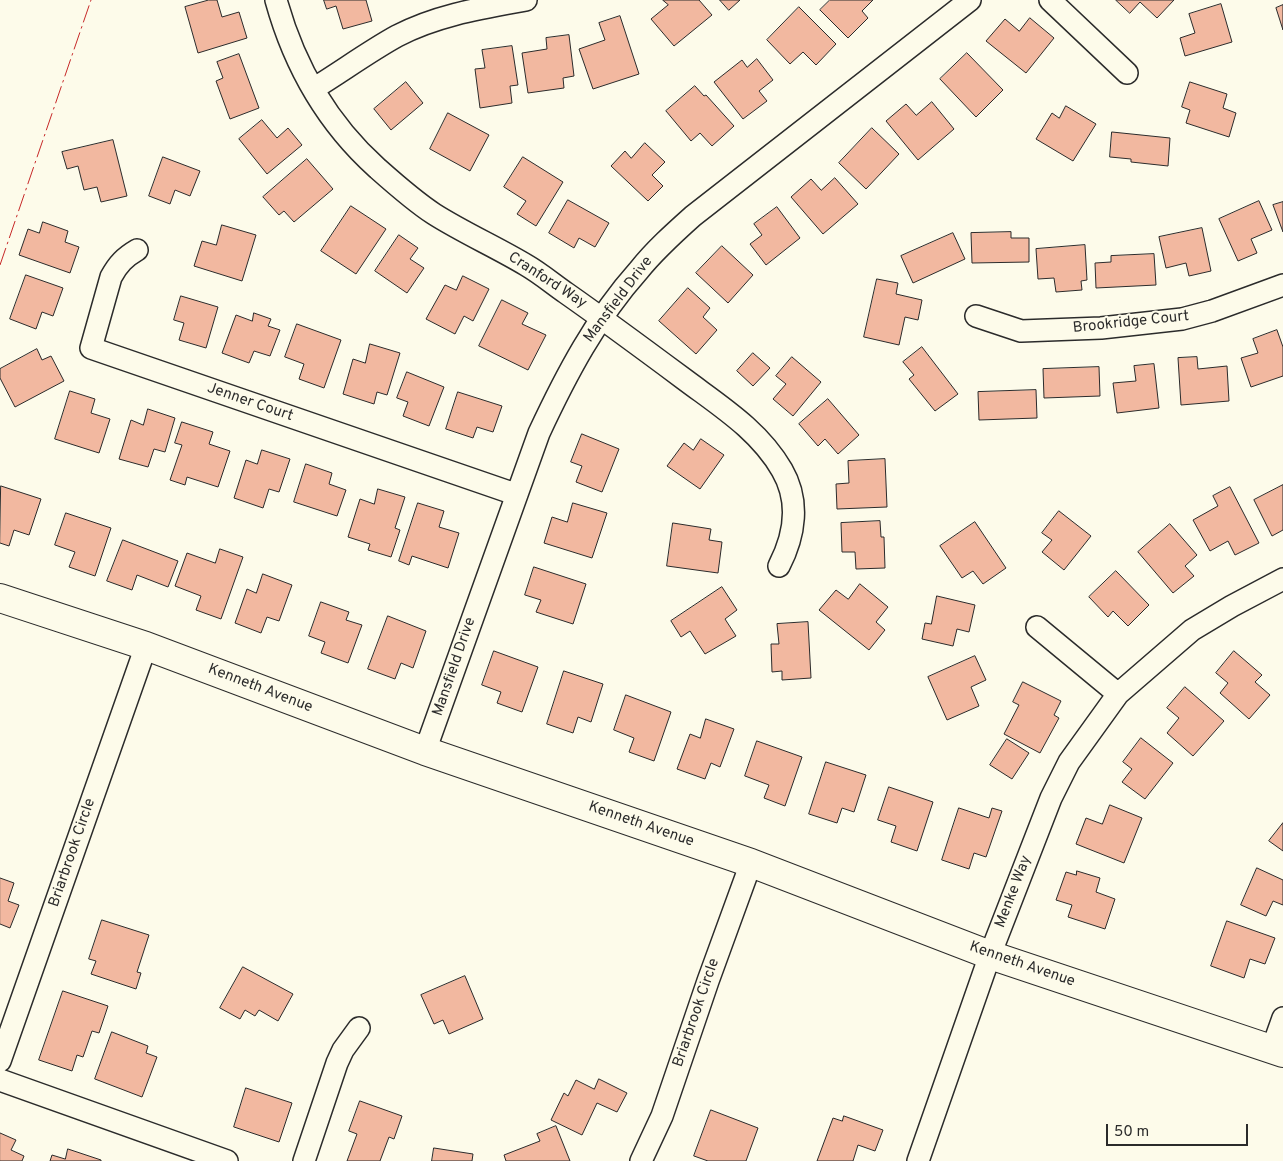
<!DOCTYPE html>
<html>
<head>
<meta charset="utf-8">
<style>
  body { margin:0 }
  #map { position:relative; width:1283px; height:1161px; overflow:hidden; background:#fdfbea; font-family:Overpass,sans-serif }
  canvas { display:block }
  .scale { position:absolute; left:1106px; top:1124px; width:142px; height:22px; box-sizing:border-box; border:2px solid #2b2b2b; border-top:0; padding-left:6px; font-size:15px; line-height:18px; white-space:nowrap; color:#2b2b2b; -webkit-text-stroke:4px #fdfbea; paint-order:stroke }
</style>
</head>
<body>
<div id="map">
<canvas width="1283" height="1161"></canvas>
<div class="scale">50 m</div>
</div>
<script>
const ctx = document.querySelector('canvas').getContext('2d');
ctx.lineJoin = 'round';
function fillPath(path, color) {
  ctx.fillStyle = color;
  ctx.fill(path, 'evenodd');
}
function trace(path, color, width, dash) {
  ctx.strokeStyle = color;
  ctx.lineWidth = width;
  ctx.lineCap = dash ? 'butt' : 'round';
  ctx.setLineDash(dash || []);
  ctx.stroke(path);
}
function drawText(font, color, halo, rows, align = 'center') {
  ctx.font = font + ' Overpass,sans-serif';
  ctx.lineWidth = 4;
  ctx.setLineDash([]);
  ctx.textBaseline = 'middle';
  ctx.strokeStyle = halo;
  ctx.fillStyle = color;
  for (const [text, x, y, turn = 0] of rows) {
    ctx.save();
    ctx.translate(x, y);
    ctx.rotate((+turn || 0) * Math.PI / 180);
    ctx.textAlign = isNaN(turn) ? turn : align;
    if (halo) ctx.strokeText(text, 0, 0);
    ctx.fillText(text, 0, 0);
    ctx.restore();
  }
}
const building = new Path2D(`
  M209 0H217L222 17 239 12 247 38 198 53 185 7Z
  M324 0H366L372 21 343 29 336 6 327 9Z
  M663 0H699L712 15 674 46 651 19 668 5Z
  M720 0H740L729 10Z
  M830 0H873L862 11 868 18 848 38 820 10Z
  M1116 0H1174L1157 18 1140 2 1130 13Z
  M1221 4 1232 42 1185 56 1180 38 1195 33 1189 14Z
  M1283 5V30L1276 8Z
  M799 7 836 44 816 65 803 52 790 64 767 40Z
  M620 16 639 74 593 89 579 49 605 40 599 23Z
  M1030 18 1054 38 1026 73 986 41 1005 19 1019 31Z
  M569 35 574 76 563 78 564 88 528 93 522 53 547 49 546 38Z
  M512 46 518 85 510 86 512 103 480 108 475 69 485 68 482 50Z
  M967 53 1003 90 976 117 940 79Z
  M239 54 259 108 230 119 216 81 223 78 217 62Z
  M757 59 773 80 759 91 767 101 743 119 714 82 742 60 747 67Z
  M406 82 423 103 391 130 374 109Z
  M1190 82 1227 94 1223 108 1236 113 1229 137 1186 123 1190 110 1182 107Z
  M695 86 704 96 706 95 734 126 712 146 700 133 691 141 666 111Z
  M932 102 954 129 918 160 886 121 906 104 916 115Z
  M1066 106 1096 124 1073 161 1036 139 1052 113 1059 118Z
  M448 113 489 135 470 171 430 149Z
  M262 120 277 138 288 128 302 145 267 174 239 139Z
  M872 128 899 154 866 189 839 163Z
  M1112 132 1170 138 1168 166 1131 162V159L1110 157Z
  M113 140 127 196 101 202 97 187 84 190 78 166 67 169 62 152Z
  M645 143 665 162 652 175 663 186 648 201 611 166 625 151 631 158Z
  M163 157 200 171 190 196 175 190 170 204 149 196Z
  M523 157 563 182 536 226 517 214 526 201 504 187Z
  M307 159 333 189 294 222 284 211 279 215 263 197Z
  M835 178 858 204 823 234 791 197 811 179 821 190Z
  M568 200 609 223 595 247 579 238 574 248 549 233Z
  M1259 201 1272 230 1251 239 1257 253 1238 261 1219 219Z
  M1283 202V232L1273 205Z
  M351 206 386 229 356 274 321 251Z
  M777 207 800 238 766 265 750 244 762 235 754 224Z
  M43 222 68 231 65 242 79 247 70 273 19 255 28 229 39 233Z
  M222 225 256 235 242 281 194 266 202 241 216 245Z
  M1202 228 1211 271 1189 276 1186 263 1166 268 1159 237Z
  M1011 232V238H1029V262L972 263 971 233Z
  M953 233 965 259 913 283 901 256Z
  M399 235 418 248 410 259 424 268 407 293 375 271Z
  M1085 245 1087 280 1081 281 1082 290 1056 292 1054 278 1038 279 1036 249Z
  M722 246 753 275 728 303 696 273Z
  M1154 254 1156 285 1096 288 1095 263 1111 262V256Z
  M26 275 63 288 53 316 42 312 36 329 10 319Z
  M463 276 489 289 473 321 464 316 455 334 426 319 445 285 456 290Z
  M877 279 898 283 896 294 922 300 918 320 905 317 899 345 864 337Z
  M688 288 710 308 703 317 717 330 696 354 659 321Z
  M181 296 218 307 206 348 179 340 184 323 174 320Z
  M502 300 528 313 522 324 546 335 528 370 479 346Z
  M254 313 271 319 268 326 280 330 270 356 254 351 249 363 222 353 236 315 252 321Z
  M297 324 341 340 324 388 299 379 304 364 285 357Z
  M1277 330 1283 347V376L1251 387 1241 358 1258 353 1253 339Z
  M370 344 400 353 387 395 377 392 374 404 343 394 353 359 365 363Z
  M922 347 958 394 935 411 909 379 914 375 903 362Z
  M37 349 42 360 51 356 64 381 15 407 0 378V369Z
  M753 353 770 368 753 386 737 371Z
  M792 357 821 382 793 416 773 399 786 384 776 376Z
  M1197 357 1198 369 1227 366 1229 401 1181 405 1178 358Z
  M1154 364 1159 408 1117 413 1113 383 1136 381 1134 366Z
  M1099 367 1100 396 1044 398 1043 369Z
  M407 372 444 387 429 426 403 416 408 402 397 398Z
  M1036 390 1037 418 979 420 978 392Z
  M70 391 95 399 91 413 110 419 99 453 55 439Z
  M458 392 502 406 493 432 477 427 473 438 446 429Z
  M828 399 859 435 838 454 825 439 818 446 799 424Z
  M148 409 175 418 165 452 154 449 148 467 119 459 131 420 143 425Z
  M182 422 213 432 209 444 230 451 218 487 187 477 185 485 170 480 182 445 175 443Z
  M582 434 619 449 602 492 576 482 582 466 571 462Z
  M701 439 724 455 700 489 667 466 684 443 693 450Z
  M262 450 290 459 279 492 269 489 263 508 234 498 246 460 257 464Z
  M885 459 887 507 837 509 836 484 849 483 848 461Z
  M306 464 332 473 329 484 346 490 337 516 294 502Z
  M1283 485V530L1272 536 1254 500Z
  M1 486 41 499 29 535 14 530 9 546 0 543Z
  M1230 487 1259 543 1235 555 1228 541 1210 551 1193 520 1218 506 1213 496Z
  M378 489 405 497 395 528 400 530 391 557 368 550 370 544 348 537 360 499 374 504Z
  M418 503 444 511 439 527 459 533 448 568 412 556 409 565 399 561Z
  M573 503 607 513 592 558 544 543 552 517 567 522Z
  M1059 511 1091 536 1064 570 1042 552 1052 540 1042 533Z
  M66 513 111 528 95 576 69 567 75 552 55 545Z
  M880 521 881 537H884L885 568 856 569 855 552H842L841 523Z
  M975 522 1006 568 983 584 973 571 962 578 940 546Z
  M673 523 711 529 709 540 722 542 718 573 667 566Z
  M1170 524 1197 555 1185 566 1194 576 1173 593 1138 552Z
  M123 540 178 561 168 587 137 575 132 590 107 581Z
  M220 549 243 557 221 619 196 610 201 596 175 586 187 553 215 563Z
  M534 567 586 584 573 624 536 612 541 600 525 595Z
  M1116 571 1149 605 1128 626 1113 611 1108 617 1089 597Z
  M263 574 292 585 279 621 267 617 261 633 235 623 247 589 256 593Z
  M860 584 888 607 876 622 885 630 869 650 819 610 836 590 848 599Z
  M722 587 737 610 725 619 736 636 705 654 690 631 681 637 671 621Z
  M937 596 975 605 969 632 957 629 953 646 922 639 925 623 931 624Z
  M321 602 349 612 346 620 362 625 348 663 321 653 325 642 309 636Z
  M388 616 426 631 413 668 401 663 395 679 368 669Z
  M808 622 811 678 782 680V671L772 672 771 644H779L777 624Z
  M494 651 538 667 522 712 497 703 501 692 482 685Z
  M1234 651 1262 675 1255 682 1270 695 1249 719 1220 693 1228 683 1216 673Z
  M975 656 986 680 971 687 979 706 947 720 928 677Z
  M564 671 603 684 591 722 578 717 573 733 547 724Z
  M1023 682 1061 701 1054 715 1059 718 1040 753 1004 734 1019 705 1013 702Z
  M1185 687 1224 721 1193 756 1167 733 1179 718 1167 708Z
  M626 695 671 712 654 761 629 752 634 738 614 730Z
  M706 719 734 729 720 767 711 763 705 779 677 769 690 734 700 738Z
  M1141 738 1173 763 1145 799 1122 782 1132 769 1123 762Z
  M1007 739 1029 753 1012 779 990 765Z
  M757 741 802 757 785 806 764 798 769 785 745 776Z
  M826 762 866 775 854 812 842 808 837 823 809 814Z
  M889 787 933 802 917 851 891 842 896 826 878 820Z
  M1110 805 1142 818 1124 863 1076 844 1086 818 1102 824Z
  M959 808 989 818 992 808 1002 811 986 857 974 853 969 869 942 860Z
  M1283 823V851L1269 841Z
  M1257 868 1283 880V905L1273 901 1266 916 1241 905Z
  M1077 871 1100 878 1096 892 1115 899 1105 929 1068 917 1072 905 1056 900 1066 872 1076 875Z
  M0 878 14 883 8 901 19 905 10 928 0 924Z
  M102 920 149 935 137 972 141 973 136 989 91 974 96 961 89 959Z
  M1227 921 1275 938 1265 964 1250 959 1244 978 1211 966Z
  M243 967 293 994 278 1021 259 1010 255 1016 245 1010 240 1019 220 1008Z
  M465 976 483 1019 449 1034 443 1020 434 1024 421 995Z
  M63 991 108 1006 99 1033 92 1031 83 1057 77 1055 72 1071 39 1060Z
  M112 1032 148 1046 146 1053 157 1057 142 1097 95 1079Z
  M599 1079 627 1093 617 1112 597 1103 582 1135 551 1120 564 1093 568 1096 576 1080 594 1089Z
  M246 1088 292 1103 279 1142 234 1127Z
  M360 1101 402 1116 394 1139 389 1137 380 1161H347L357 1134 349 1131Z
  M711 1110 758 1128 746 1161H708L694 1156Z
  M844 1116 883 1130 875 1151 858 1145 853 1161H817L833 1118 842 1121Z
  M556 1126 570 1161H506L504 1155 540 1141 537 1134Z
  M0 1133 16 1140 11 1150 24 1156 22 1161H0Z
  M434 1148 473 1154 472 1161H432Z
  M68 1149 101 1160V1161H50L52 1155 65 1159Z`);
fillPath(building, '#f2b8a0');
trace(building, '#2b2b2b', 1);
const minor = new Path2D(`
  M276 0C294 65 327 123 377 168 395 184 414 201 434 214 464 233 496 247 526 265 540 273 553 284 566 293 606 321 645 350 684 379 720 406 759 430 782 470 800 501 795 535 779 566
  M1050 0 1127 73
  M313 89C341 72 368 52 397 36 437 15 482 8 526 0
  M137 250C125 257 118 264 111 277L91 348 515 494
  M976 316 1021 331 1101 328 1182 319 1212 311 1283 285
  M1037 627 1118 694
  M425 751 539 433C566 375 596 318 639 270 655 250 674 233 693 216L970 0
  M1272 1049 1283 1018
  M0 1061 146 646
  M0 1080 227 1161
  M304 1161 337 1063 343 1050 359 1028
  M641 1161 662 1116 708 981 751 863
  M918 1161 990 955 1051 798 1069 762 1118 694 1192 630 1232 606 1283 579`);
const major = new Path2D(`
  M0 598 146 646 425 751 751 863 990 955 1283 1053`);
trace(minor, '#2b2b2b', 24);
trace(major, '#2b2b2b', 30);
trace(minor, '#fdfbea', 21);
trace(major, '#fdfbea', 28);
trace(new Path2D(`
  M0 265 91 0`), '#c62828', 1, [18, 4, 2.5, 4]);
drawText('15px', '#2b2b2b', '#fdfbea', [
  ["Cranford Way",547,281,33],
  ["Mansfield Drive",619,300,-53],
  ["Brookridge Court",1131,323,-6],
  ["Jenner Court",250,403,19],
  ["Mansfield Drive",455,667,-71],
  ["Kenneth Avenue",260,689,21],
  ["Kenneth Avenue",641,825,19],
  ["Briarbrook Circle",73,853,-71],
  ["Menke Way",1014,892,-69],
  ["Kenneth Avenue",1022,965,19],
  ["Briarbrook Circle",697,1013,-71]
]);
</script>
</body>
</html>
